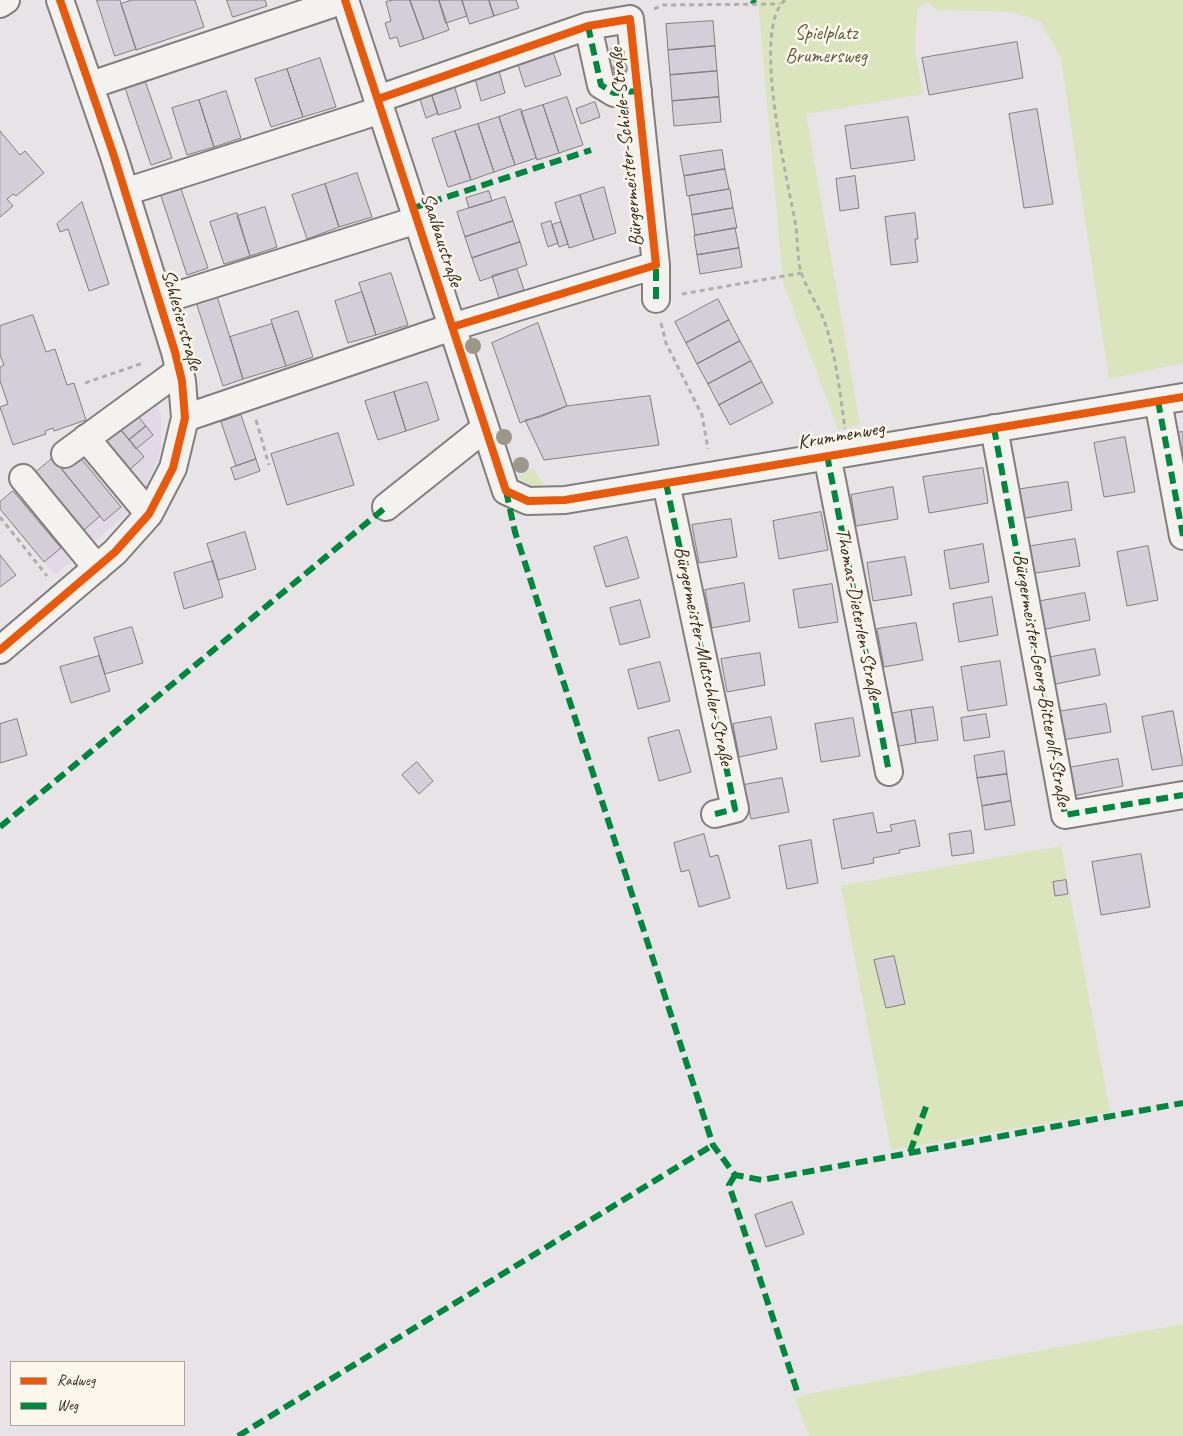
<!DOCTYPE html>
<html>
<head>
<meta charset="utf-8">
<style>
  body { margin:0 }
  #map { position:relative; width:1183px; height:1436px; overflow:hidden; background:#e7e3e6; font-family:Caveat,sans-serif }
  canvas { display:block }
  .legend { position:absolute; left:10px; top:1361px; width:175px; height:65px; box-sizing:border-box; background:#fbf7ec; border:1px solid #aea59a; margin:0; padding:6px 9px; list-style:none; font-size:15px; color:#3b2a1e }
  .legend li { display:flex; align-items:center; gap:10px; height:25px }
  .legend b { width:25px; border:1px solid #aea59a }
</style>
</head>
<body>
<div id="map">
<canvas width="1183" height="1436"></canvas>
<ul class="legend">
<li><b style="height:6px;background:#e8590c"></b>Radweg</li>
<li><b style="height:6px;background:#00873e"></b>Weg</li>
</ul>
</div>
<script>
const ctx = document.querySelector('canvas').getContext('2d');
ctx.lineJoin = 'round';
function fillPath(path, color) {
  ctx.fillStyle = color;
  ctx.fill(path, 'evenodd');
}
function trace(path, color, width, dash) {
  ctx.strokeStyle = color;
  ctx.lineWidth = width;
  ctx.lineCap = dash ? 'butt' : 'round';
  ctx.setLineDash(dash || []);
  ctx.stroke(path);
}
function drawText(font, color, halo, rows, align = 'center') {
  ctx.font = font + ' Caveat,sans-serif';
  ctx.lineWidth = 5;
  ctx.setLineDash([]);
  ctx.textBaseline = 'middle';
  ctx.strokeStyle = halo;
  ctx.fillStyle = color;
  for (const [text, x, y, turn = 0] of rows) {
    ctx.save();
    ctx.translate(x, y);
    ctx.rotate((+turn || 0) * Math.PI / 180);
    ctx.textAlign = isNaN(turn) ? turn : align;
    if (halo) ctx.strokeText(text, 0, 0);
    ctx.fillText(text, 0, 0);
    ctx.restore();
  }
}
fillPath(new Path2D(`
  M150 385 161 415V450L140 503 55 575 0 509V502Z`), '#e1d9e5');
fillPath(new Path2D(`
  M758 0H1183V363L1109 379 1061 59 1041 22 1013 12 937 10 927 2 917 9 915 51 923 94 806 114 860 425 838 429 783 282Z
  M533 469 549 491 617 478 618 485C580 491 550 504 518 476Z
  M1061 846 1110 1112 891 1150 841 886Z
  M1183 1324V1436H809L795 1399 803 1395Z`), '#dae5bd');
const building = new Path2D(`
  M97 0H120L136 49 115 56Z
  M132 0H195L204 27 136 50 121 4Z
  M227 0H265L267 6 233 17Z
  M393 0H410L424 39 400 47 397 37 390 39 385 23 391 21 386 2Z
  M410 0H439L449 30 424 39Z
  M439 0H462L467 16 446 23Z
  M462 0H489L494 16 470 24Z
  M489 0H516L519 8 494 16Z
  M713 21 715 46 668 50 666 24Z
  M1017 42 1023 78 929 95 922 58Z
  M715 46 717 71 670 75 668 50Z
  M553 52 561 75 525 87 518 65Z
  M320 58 336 107 303 117 287 69Z
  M287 69 303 117 271 127 255 79Z
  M499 71 505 93 481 101 475 79Z
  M717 71 719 97 672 101 670 75Z
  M143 75 172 158 151 165 123 82Z
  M454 85 461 108 438 115 431 93Z
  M226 91 241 138 214 147 199 100Z
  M431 93 438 113 426 118 419 96Z
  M567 97 583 145 559 153 543 105Z
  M719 97 721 122 674 126 672 101Z
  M199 100 214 147 187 155 172 108Z
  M595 102 600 117 581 124 576 109Z
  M543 105 559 153 537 160 521 112Z
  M521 109 536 158 515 165 499 117Z
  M1037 109 1053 204 1024 208 1009 114Z
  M499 117 515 165 494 172 478 124Z
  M908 117 915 160 851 169 845 126Z
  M478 124 494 172 471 180 455 131Z
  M0 131 20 155 25 151 44 173 16 196 13 194 7 199 13 206 0 217Z
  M455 131 471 180 448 187 432 139Z
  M722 150 725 169 684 176 680 156Z
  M725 169 729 189 687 196 684 176Z
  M357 173 372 217 339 227 325 184Z
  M855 176 859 208 840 211 836 179Z
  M179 183 208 268 187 275 159 190Z
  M325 184 339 227 307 239 292 195Z
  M604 187 616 233 594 240 580 195Z
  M730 189 733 208 692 215 689 196Z
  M489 191 492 201 469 208 466 198Z
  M580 195 594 240 569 248 555 203Z
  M505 197 513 221 465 237 457 212Z
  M82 202 109 284 89 291 68 229 60 232 57 224Z
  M265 207 277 247 250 256 237 216Z
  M733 208 737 228 695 235 692 215Z
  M237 213 250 256 224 264 210 222Z
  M915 213 918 239H915L918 262 891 265 885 217Z
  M513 221 520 242 472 258 465 237Z
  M551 221 558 243 548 247 541 224Z
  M561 222 568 244 559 247 552 225Z
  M735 228 739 248 697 255 694 236Z
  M520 242 527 265 480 281 472 258Z
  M739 248 742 267 700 274 697 255Z
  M517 269 524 290 499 298 492 276Z
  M391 273 408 325 376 335 359 283Z
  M362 292 376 335 348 343 335 301Z
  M216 293 243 379 223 386 195 299Z
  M718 299 729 320 686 343 675 322Z
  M298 311 313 357 286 366 271 320Z
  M33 315 46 352 55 349 67 385 74 383 86 420 54 431 53 428 45 431 46 434 13 445 0 407 8 404 0 381V367L4 365 0 355V326Z
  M729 320 740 341 697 364 686 343Z
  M538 323 567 406 520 423 492 343Z
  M272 324 286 366 243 379 230 337Z
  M740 341 751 361 708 384 697 364Z
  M751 361 762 382 719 405 708 384Z
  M427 382 439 420 406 431 394 392Z
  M762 382 773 403 730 425 719 405Z
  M394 392 406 431 378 440 365 401Z
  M650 396 659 445 544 460 525 420 540 417 567 406Z
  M133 410 146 426 129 440 116 424Z
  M241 415 256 459 236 466 221 422Z
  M116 424 144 457 129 470 101 436Z
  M146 426 153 435 136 449 129 440Z
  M1183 432V481L1174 433Z
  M338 433 354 485 287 505 271 454Z
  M1125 437 1135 492 1104 497 1094 443Z
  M79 456 121 507 104 521 62 470Z
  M53 458 100 516 84 530 36 472Z
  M256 459 260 471 235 480 231 468Z
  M983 468 988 503 929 513 923 477Z
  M1068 482 1072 510 1020 519 1015 490Z
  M893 487 898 519 856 526 851 495Z
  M13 491 61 548 44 562 0 509V502Z
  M821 512 828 550 779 559 773 521Z
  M731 519 737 557 699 563 692 525Z
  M245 532 256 569 218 580 207 544Z
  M627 537 639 578 606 587 594 547Z
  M1075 539 1080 566 1030 574 1026 547Z
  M983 544 989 582 950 589 944 551Z
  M1148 546 1158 600 1127 606 1117 552Z
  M0 555 16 575 0 587Z
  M905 557 912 595 873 601 867 563Z
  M213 561 223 597 184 609 174 573Z
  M744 583 750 621 712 628 705 590Z
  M832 584 838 622 799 628 793 590Z
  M1085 593 1090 620 1041 630 1036 602Z
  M992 597 998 635 959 642 953 604Z
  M640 600 650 637 620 645 610 608Z
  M916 623 923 660 884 667 877 629Z
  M132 627 143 663 105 674 94 638Z
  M1095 649 1100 675 1051 685 1046 658Z
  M760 653 765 685 727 692 721 659Z
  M99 656 110 691 71 703 60 667Z
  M1000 661 1007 705 968 711 961 667Z
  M660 662 670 701 638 709 628 670Z
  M1106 704 1111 732 1062 740 1057 712Z
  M933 707 938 740 916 743 911 710Z
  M911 710 916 743 894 747 889 714Z
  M1173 711 1183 765 1152 770 1142 717Z
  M986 714 990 737 964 741 961 718Z
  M771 717 777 749 739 757 733 724Z
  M853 718 860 756 821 762 815 724Z
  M17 719 27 755 0 763V724Z
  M679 730 691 772 659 781 648 738Z
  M1004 751 1007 774 977 778 974 756Z
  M1118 759 1123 786 1073 796 1068 768Z
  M417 762 433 781 419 794 402 775Z
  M1007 774 1011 801 982 806 977 778Z
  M782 778 789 812 751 819 744 785Z
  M1011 801 1015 825 985 830 982 806Z
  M873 813 877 833 892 831 890 825 915 820 920 846 899 850 900 853 873 858 874 863 842 869 833 820Z
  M971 831 974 853 952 856 949 834Z
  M704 834 710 857 718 855 730 898 699 907 689 870 681 872 674 843Z
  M811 840 818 883 787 889 779 846Z
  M1141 854 1150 907 1101 915 1092 862Z
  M1066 880 1068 894 1055 896 1053 882Z
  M894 956 905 1004 886 1008 874 960Z
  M792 1202 804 1234 766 1247 755 1215Z`);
fillPath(building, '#d3ced8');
trace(building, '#837e7d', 1);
const minor = new Path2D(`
  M345 0 506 491 528 501 565 500 1183 397
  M0 4 6 0
  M588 26 601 85 614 93 638 91
  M91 85 344 0
  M125 192 381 110
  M656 299V265
  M159 301 417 220
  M1158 401 1183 536
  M185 418 452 327 656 265 630 19 588 26 378 99
  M994 428 1065 815 1183 795
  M86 438 149 514
  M65 454 180 370
  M827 455 889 772
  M23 478 97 568
  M666 483 735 809 715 814
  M386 507 485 428
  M0 650 115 552 149 514 173 468 185 418 182 381 175 352 113 153 60 0`);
trace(minor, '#837e7d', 30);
trace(new Path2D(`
  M785 0C750 29 789 185 796 227 798 242 797 258 801 272 805 285 818 306 824 320 836 355 840 393 845 429
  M654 9 663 5 780 4
  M682 294 801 273
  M661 323 666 343 702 415 708 449
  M85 383 143 363
  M256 420 269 465
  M0 517 47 576`), '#b1adaa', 3, [5, 4]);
trace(minor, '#f4f2ef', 26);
trace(new Path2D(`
  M753 0 754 3
  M588 26 601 85 614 93 638 91
  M413 208 591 150
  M656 299V265
  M1158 401 1183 536
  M994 428 1065 815 1183 795
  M827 455 889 772
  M666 483 735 809 715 814
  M506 491 515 532 713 1145 735 1175 762 1180 1183 1103
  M0 827 386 507
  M910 1152 927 1104
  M735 1175 729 1185 798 1394
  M238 1436 713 1145`), '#00873e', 6, [12, 6]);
trace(new Path2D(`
  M345 0 506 491 528 501 565 500 1183 397
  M378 99 588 26 630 19 656 265 452 327
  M0 650 115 552 149 514 173 468 185 418 182 381 175 352 113 153 60 0`), '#e8590c', 8);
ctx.fillStyle = '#9d9789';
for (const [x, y] of [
  [617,54],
  [620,69],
  [473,346],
  [504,437],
  [521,465]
]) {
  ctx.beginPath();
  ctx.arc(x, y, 8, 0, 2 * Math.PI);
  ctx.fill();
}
drawText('20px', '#60593d', '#fbf7ec', [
  ["Spielplatz",826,34],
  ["Brumersweg",826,57]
]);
drawText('20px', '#3b2a1e', '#fbf7ec', [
  ["Bürgermeister-Schiele-Straße",627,147,-96],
  ["Saalbaustraße",441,240,72],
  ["Schlesierstraße",181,320,74],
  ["Krummenweg",841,436,-10],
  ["Thomas-Dieterlen-Straße",858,614,79],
  ["Bürgermeister-Mutschler-Straße",703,656,78],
  ["Bürgermeister-Georg-Bitterolf-Straße",1041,680,80]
]);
</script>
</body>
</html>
